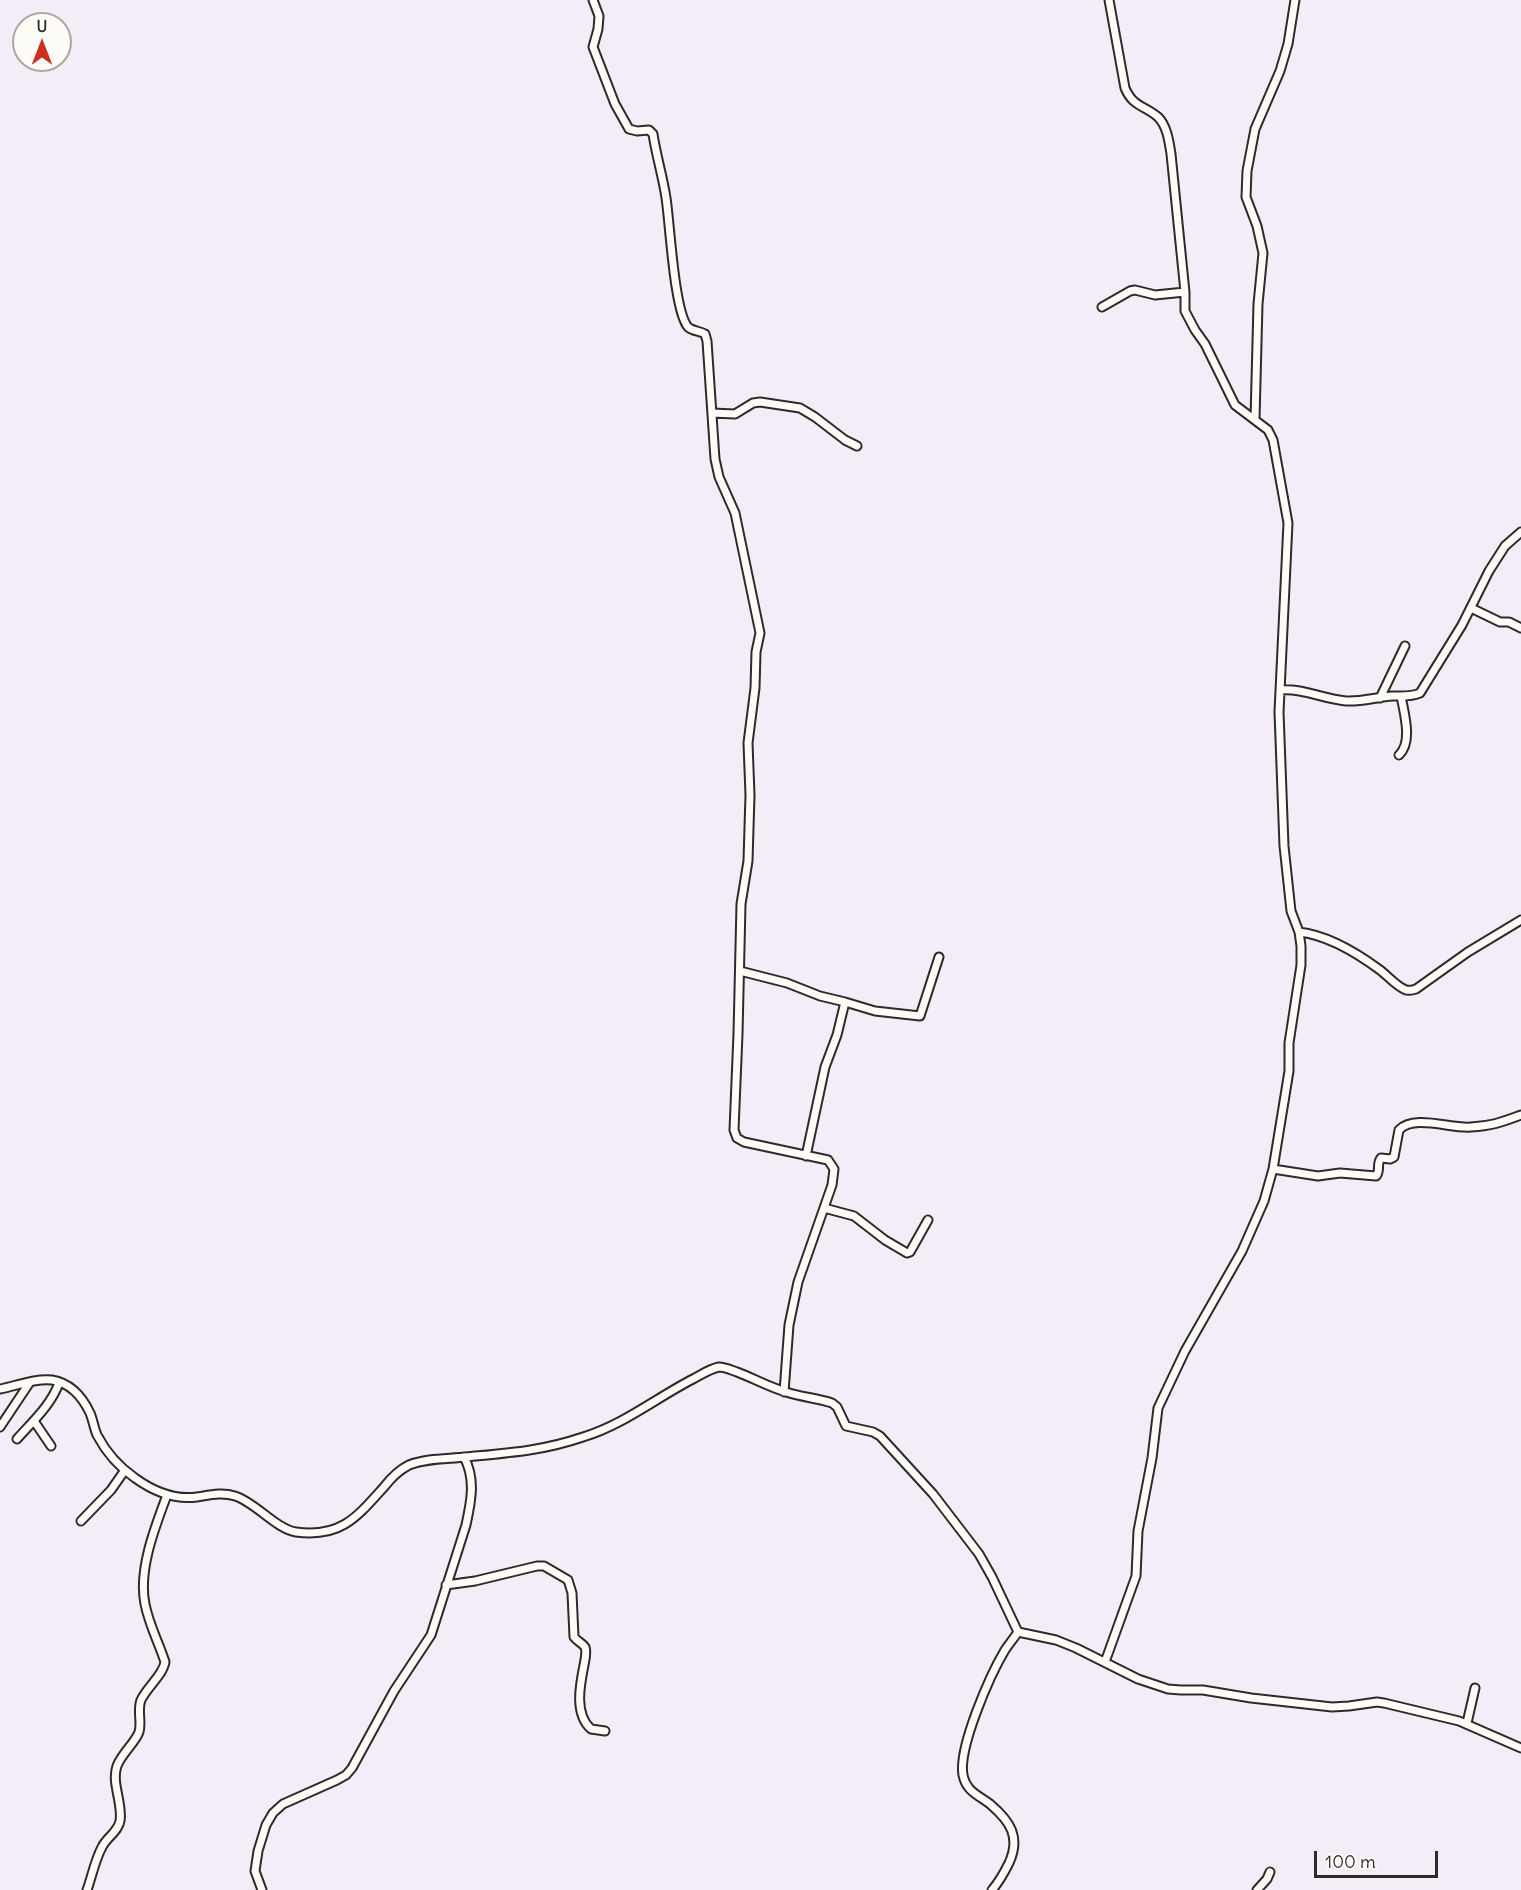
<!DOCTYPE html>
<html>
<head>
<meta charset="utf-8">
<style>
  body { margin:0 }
  #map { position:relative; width:1521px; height:1890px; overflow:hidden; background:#f4edf8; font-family:Delius,sans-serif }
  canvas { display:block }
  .north { position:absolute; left:12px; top:12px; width:60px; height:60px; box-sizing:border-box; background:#fdfcf7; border:2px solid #a9a8a5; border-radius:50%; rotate:0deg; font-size:16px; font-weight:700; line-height:24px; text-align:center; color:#2b2b2b }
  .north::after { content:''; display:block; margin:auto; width:21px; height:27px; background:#c8321e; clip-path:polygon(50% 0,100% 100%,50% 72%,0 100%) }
  .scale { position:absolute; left:1314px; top:1851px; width:124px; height:27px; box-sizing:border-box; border:3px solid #2b2b2b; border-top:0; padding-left:8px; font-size:18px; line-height:21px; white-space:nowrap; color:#2b2b2b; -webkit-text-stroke:4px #fdfcf7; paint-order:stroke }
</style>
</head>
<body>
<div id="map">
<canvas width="1521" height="1890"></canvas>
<div class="north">U</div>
<div class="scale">100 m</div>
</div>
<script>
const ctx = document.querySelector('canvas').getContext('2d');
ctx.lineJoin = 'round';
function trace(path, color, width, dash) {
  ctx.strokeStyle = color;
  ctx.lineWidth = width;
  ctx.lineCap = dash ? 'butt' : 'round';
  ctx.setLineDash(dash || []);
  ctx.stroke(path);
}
const street = new Path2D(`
  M593 0 599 16 598 29 593 47 615 104 629 129 637 131 649 130 653 134C656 155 663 177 666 198 670 223 674 311 688 327 692 331 700 331 705 334L707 341 715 459 719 477 735 513 760 633 756 652 755 688 748 743 750 795 748 861 741 904 738 1034 734 1130 737 1138 744 1142 828 1160 834 1169 832 1185 798 1282 789 1325 784 1392
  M1102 307 1130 291 1135 290 1155 295 1185 292
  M712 413 735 414 753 403 760 402 800 408 815 417 845 440 857 446
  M1255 419 1258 304 1263 253 1257 226 1246 197 1247 171 1255 129 1280 71 1288 44 1295 0
  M1471 608 1500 622H1509L1521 628
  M1280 690C1303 688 1323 699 1346 701 1361 702 1377 697 1393 696 1402 696 1411 697 1420 693L1462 625 1489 571 1505 546 1521 532
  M1380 698 1405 646
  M1399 755C1413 742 1404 713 1401 696
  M1299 932C1327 935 1357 953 1380 970 1388 976 1397 987 1406 990 1410 991 1412 990 1416 989L1468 952 1521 920
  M740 971 787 983 820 996 845 1002
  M806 1156 825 1067 837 1035 845 1002 875 1011 920 1016 939 957
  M1273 1169 1318 1176 1340 1173 1376 1176C1381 1171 1376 1164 1381 1158L1390 1159 1394 1157 1399 1130C1414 1114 1451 1129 1471 1127 1492 1126 1502 1122 1521 1115
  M824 1208 854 1216 885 1240 907 1253 910 1252 928 1220
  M0 1389C16 1386 35 1378 52 1380 70 1383 82 1396 90 1413 93 1420 94 1428 97 1435 106 1452 119 1467 135 1478 153 1491 175 1500 197 1497 210 1495 222 1492 235 1496 255 1502 276 1529 296 1532 341 1538 357 1517 384 1487 391 1478 399 1470 409 1465 427 1458 447 1459 466 1457 508 1453 542 1451 583 1437 623 1425 656 1398 693 1379 701 1375 709 1369 719 1367 725 1367 731 1370 737 1372 753 1378 769 1387 786 1392 801 1397 817 1398 832 1403L837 1407 846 1426 873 1432 880 1436 933 1494 979 1554 992 1577 1018 1632 1056 1640 1076 1648 1138 1679 1168 1689 1181 1690H1203L1251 1698 1332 1707 1349 1706 1377 1702 1384 1703 1459 1721 1521 1748
  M34 1421 51 1446
  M0 1427 30 1382
  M17 1439C33 1421 51 1405 59 1383
  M81 1521 111 1490 125 1470
  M446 1585 475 1581 537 1566H544L568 1580 572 1593 574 1637C577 1641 582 1643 585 1647 587 1652 585 1660 584 1665 580 1685 574 1714 591 1729L605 1731
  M1105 1662 1136 1576 1138 1531 1152 1458 1158 1408 1185 1351 1242 1251 1264 1201 1273 1169 1289 1071V1043L1301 965V946L1299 932 1291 911 1284 846 1279 712 1288 523 1273 440 1268 430 1235 405 1205 344 1195 330 1185 311V292L1171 154C1169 141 1167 126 1158 117 1144 105 1133 107 1125 88L1109 0
  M1467 1723 1475 1688
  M87 1890C92 1876 95 1860 102 1847 107 1837 118 1832 120 1821 123 1803 111 1783 117 1766 122 1753 135 1743 139 1732 142 1722 137 1710 141 1700 147 1687 163 1675 165 1662 159 1643 149 1625 145 1604 138 1570 155 1527 167 1495
  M262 1890 255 1871 258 1851 266 1825 273 1813 283 1804 337 1780 346 1775 352 1768 394 1691 431 1635 466 1525C471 1502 476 1479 464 1457
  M992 1890C999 1882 1004 1873 1009 1863 1021 1837 1010 1821 990 1804 978 1795 966 1791 963 1775 958 1748 990 1675 1005 1650 1009 1644 1014 1638 1018 1632
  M1257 1890 1267 1879 1270 1872`);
trace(street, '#2b2b2b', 11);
trace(street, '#fdfcf7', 7);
</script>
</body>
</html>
